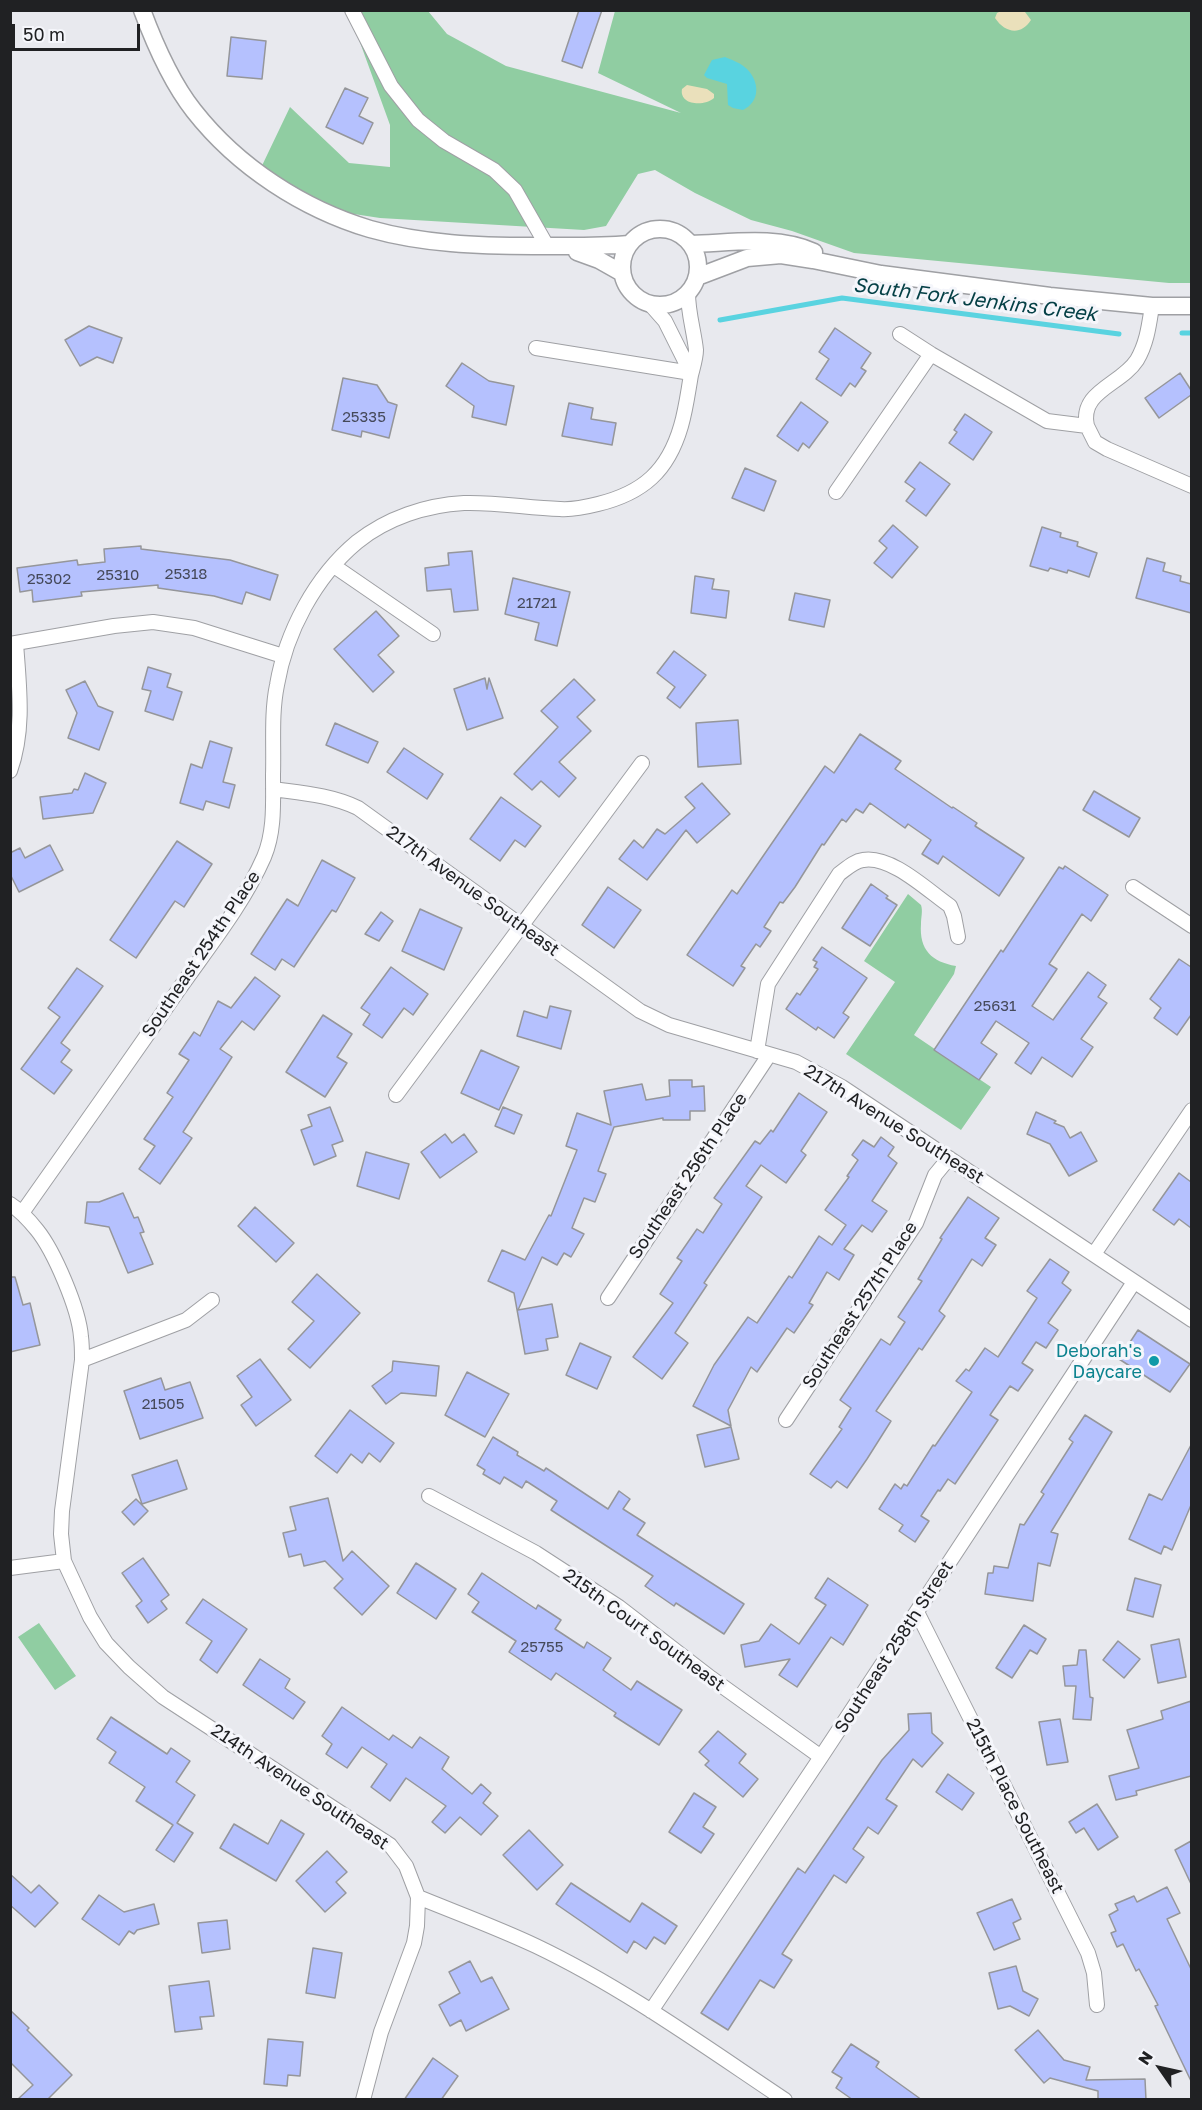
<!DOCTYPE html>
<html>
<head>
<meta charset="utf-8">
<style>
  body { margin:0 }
  #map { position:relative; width:1202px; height:2110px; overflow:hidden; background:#e8e9ee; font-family:"Golos Text",sans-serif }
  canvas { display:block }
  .frame { position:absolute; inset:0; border:12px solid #202123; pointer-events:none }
  .north { position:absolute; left:1130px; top:2038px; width:60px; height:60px; -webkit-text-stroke:4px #f5f6fb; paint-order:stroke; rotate:304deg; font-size:16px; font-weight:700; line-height:24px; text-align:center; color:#202123 }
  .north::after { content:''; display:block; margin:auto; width:21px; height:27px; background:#202123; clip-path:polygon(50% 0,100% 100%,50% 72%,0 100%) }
  .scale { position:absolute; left:12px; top:24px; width:128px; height:27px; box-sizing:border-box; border:3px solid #202123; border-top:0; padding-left:8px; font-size:18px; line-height:21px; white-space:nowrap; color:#202123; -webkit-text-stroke:4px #f5f6fb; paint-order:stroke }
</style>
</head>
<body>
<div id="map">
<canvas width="1202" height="2110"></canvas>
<div class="frame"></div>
<div class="north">N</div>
<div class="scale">50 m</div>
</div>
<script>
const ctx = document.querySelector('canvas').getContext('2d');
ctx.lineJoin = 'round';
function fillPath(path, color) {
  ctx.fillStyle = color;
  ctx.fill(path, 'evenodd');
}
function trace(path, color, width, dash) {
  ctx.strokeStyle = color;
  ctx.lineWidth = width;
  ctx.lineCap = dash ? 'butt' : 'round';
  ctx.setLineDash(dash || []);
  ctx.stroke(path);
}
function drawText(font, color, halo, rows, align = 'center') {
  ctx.font = font + ' "Golos Text",sans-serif';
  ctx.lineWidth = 6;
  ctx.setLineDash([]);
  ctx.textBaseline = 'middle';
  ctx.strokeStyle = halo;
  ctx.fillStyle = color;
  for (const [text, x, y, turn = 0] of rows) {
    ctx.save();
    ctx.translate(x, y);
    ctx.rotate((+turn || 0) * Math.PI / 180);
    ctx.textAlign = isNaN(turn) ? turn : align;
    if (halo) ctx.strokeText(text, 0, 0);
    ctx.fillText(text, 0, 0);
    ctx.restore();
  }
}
fillPath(new Path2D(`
  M350 11H428L447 34 506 66 681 113 598 73 615 11H1191V283H1169L854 253 792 231 751 220 695 193 655 170 638 174 606 226 584 230 380 218 334 211 258 174 290 107 349 163 390 167V125L349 12Z
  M908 894 921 905C923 911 921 917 921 924 919 950 932 962 956 966L954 974 914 1035 991 1087 961 1130 846 1054 895 982 864 961Z
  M39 1623 76 1676 55 1690 18 1637Z`), '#90cda2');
fillPath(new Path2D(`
  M1001 11 1025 12 1031 20C1021 36 1005 33 995 18L997 13Z
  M687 85 707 89 714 94V98C704 107 679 105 682 89Z`), '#eae0bb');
fillPath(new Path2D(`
  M725 57C732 60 741 63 747 69 760 82 760 102 743 110L733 108 728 105 727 84 707 78 704 75 712 60Z`), '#59d3e0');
trace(new Path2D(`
  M720 320 842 298 1119 334
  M1182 333H1192`), '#59d3e0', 5);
const building = new Path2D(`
  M579 10H602L582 68 562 61Z
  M231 37 266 41 262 79 227 76Z
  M345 88 368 98 359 116 373 123 363 144 326 127Z
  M89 326 122 338 113 363 97 357 80 366 65 340Z
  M835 328 871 353 861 368 866 371 855 387 850 383 841 396 816 379 829 359 819 352Z
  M462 363 489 381 514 386 506 425 472 417 474 406 446 386Z
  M1180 373 1191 390V395L1159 418 1145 398Z
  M343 378 377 385 388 402 397 405 389 438 362 431 361 437 332 430Z
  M801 402 828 422 809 448 803 443 798 451 777 436Z
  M569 403 593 408 591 419 616 423 612 445 562 436Z
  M965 414 992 432 973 460 949 443 957 432 954 430Z
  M920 462 950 484 926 516 906 501 915 489 905 482Z
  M745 468 776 481 764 511 732 498Z
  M893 525 918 547 892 578 874 563 887 548 879 541Z
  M1042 527 1061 533 1060 537 1078 542 1077 546 1097 553 1089 577 1068 570 1067 573 1050 568 1048 571 1030 566Z
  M141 546V549L230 560 278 575 270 600 246 592 242 604 214 596 158 588V585L81 592 82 596 33 602 32 590 20 592 17 568 77 560 78 565 105 562 104 549Z
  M472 551 478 610 454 612 451 589 427 591 425 568 449 565 448 553Z
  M1147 558 1165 563 1163 571 1181 576 1180 581 1191 584V613L1136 598Z
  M695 576 714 579 712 589 729 591 726 618 691 613Z
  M513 578 570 592 557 646 535 640 539 623 505 614Z
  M795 593 830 600 824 627 789 620Z
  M376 611 399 636 378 655 394 672 373 692 334 649Z
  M674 651 706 675 680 708 667 698 675 687 657 673Z
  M148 667 171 674 167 687 182 692 173 720 145 711 151 691 142 689Z
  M485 678 487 689 489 678 503 718 467 730 454 689Z
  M574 679 595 700 577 717 591 731 559 762 576 778 559 797 541 781 532 790 514 774 558 727 541 711Z
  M85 681 98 706 113 712 99 750 68 738 77 713 66 690Z
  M738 720 741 764 698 767 696 723Z
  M335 723 378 742 368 763 326 745Z
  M860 734 901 761 895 769 952 808 953 807 977 823 975 826 1024 858 999 896 943 856 938 864 922 854 931 840 908 824 905 828 870 803 863 813 856 809 846 822 842 819 824 845 822 844 795 887 783 903 780 902 764 927 771 931 760 947 756 944 741 966 745 968 733 986 687 955 732 890 737 894 825 766 834 773Z
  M210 741 232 748 223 782 235 785 229 808 206 801 203 810 180 803 191 764 202 768Z
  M404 748 443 774 427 799 387 772Z
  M85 773 106 783 93 813 43 819 40 797 72 793 74 789 78 790Z
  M702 783 730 814 697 843 686 830 647 880 619 859 634 840 643 848 657 829 665 834 695 808 685 797Z
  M1094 791 1140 818 1129 837 1083 810Z
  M501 797 541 826 525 847 515 840 500 861 470 839Z
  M177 841 212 864 184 907 175 901 136 958 110 940Z
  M50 845 63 870 19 892 10 874V853L20 848 25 858Z
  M322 860 355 878 336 912 332 910 294 967 282 959 275 970 251 954 287 899 298 906Z
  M1065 866 1108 895 1091 921 1082 914 1049 964 1057 969 1032 1006 1053 1020 1088 972 1106 985 1098 997 1107 1003 1081 1039 1093 1047 1072 1077 1042 1057 1031 1074 1015 1063 1029 1043 996 1021 981 1043 997 1054 979 1080 934 1050 1001 950 1003 952 1059 867 1063 869Z
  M871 884 888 896 886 898 897 905 870 946 842 928Z
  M608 887 641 910 614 948 582 925Z
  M420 909 462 928 444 970 402 951Z
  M381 912 393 921 379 941 365 934Z
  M822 947 867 978 843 1013 849 1017 834 1038 818 1027 816 1030 786 1009 797 993 800 995 818 969 814 967 817 962 813 960Z
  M1179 959 1191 967V1015L1177 1035 1154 1018 1161 1008 1150 999Z
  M391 967 428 994 413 1015 404 1008 382 1038 363 1025 370 1014 361 1008Z
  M77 968 103 986 61 1043 70 1050 61 1062 72 1070 54 1094 21 1069 60 1017 48 1008Z
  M255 977 280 996 254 1030 242 1021 220 1049 232 1057 183 1132 192 1138 160 1184 139 1169 155 1146 144 1139 173 1097 167 1093 189 1060 179 1054 194 1032 200 1036 218 1001 231 1008Z
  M550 1006 571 1011 561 1049 517 1036 524 1011 547 1018Z
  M323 1015 352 1034 337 1057 347 1063 325 1097 286 1072Z
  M481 1050 519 1067 499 1110 461 1093Z
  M669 1080H692V1087L704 1086 705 1111H690V1120H663V1118L614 1127 598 1171 606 1174 595 1202 584 1198 572 1228 584 1234 571 1257 564 1253 557 1265 542 1257 518 1310 552 1304 558 1337 546 1339 548 1350 525 1354 514 1293 488 1281 502 1250 525 1260 549 1215 551 1216 577 1150 566 1146 577 1113 611 1125 604 1091 642 1084 646 1100 670 1096Z
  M799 1093 827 1112 801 1151 806 1155 786 1183 761 1165 746 1186 762 1197 704 1283 707 1285 675 1333 688 1343 662 1379 633 1357 673 1303 660 1294 682 1261 677 1258 697 1229 703 1233 722 1204 714 1198 755 1141 760 1144 771 1130 773 1132Z
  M330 1107 343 1141 332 1145 336 1156 314 1165 301 1130 312 1126 308 1115Z
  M503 1107 522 1115 514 1134 495 1126Z
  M1036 1112 1056 1121 1054 1123 1064 1127 1070 1138 1081 1132 1097 1161 1069 1176 1050 1144 1027 1134Z
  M445 1134 452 1143 464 1134 477 1152 440 1178 421 1152Z
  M881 1137 894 1147 888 1156 897 1163 872 1201 887 1211 872 1232 862 1225 844 1249 854 1255 839 1280 827 1272 809 1303 813 1305 794 1333 787 1328 757 1372 751 1367 728 1410 731 1426 693 1406 714 1365 748 1317 757 1323 789 1276 792 1278 819 1236 832 1245 846 1225 825 1210 849 1177 847 1176 858 1160 852 1155 863 1140 874 1147Z
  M366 1152 409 1164 399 1199 357 1186Z
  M1179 1173 1191 1182V1228L1179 1219 1174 1225 1153 1210Z
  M123 1193 134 1218 138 1217 144 1232 140 1233 153 1264 128 1273 109 1227 85 1223 87 1202H99Z
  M968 1197 999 1218 985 1238 996 1245 982 1266 972 1259 939 1311 945 1316 922 1350 919 1348 876 1411 891 1421 867 1459 847 1488 837 1481 831 1488 810 1474 842 1429 839 1427 851 1408 840 1400 881 1339 890 1345 905 1322 898 1317 922 1281 918 1279 942 1239 940 1238Z
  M255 1207 294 1243 276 1262 238 1226Z
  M1050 1259 1069 1272 1062 1283 1071 1290 1048 1323 1058 1330 1046 1348 1036 1342 1022 1363 1033 1370 1018 1391 1010 1386 990 1415 998 1420 955 1484 948 1479 940 1491 938 1490 921 1516 929 1521 915 1542 899 1531 903 1525 879 1509 895 1484 901 1489 904 1484 907 1486 933 1445 935 1446 972 1392 956 1381 966 1369 969 1371 985 1348 998 1357 1037 1298 1027 1291Z
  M317 1274 360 1313 310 1368 288 1349 314 1321 292 1302Z
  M10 1277H15L23 1305 30 1303 40 1345 10 1352Z
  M1138 1330 1190 1364 1170 1392 1119 1359Z
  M580 1343 611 1357 597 1389 566 1375Z
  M260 1359 291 1400 256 1426 241 1405 252 1397 237 1376Z
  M393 1361 439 1366 436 1396 401 1393 386 1404 372 1386 392 1371Z
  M467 1372 509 1394 485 1437 445 1415Z
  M161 1378 165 1390 190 1382 203 1418 140 1439 124 1391Z
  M350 1410 394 1443 380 1462 369 1453 362 1463 351 1454 337 1473 315 1456Z
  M1085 1415 1112 1432 1051 1532 1058 1534 1050 1566 1038 1563 1033 1601 985 1594 988 1573H993L994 1566 1008 1568 1020 1524 1024 1525 1044 1494 1041 1492 1073 1442 1069 1439Z
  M731 1427 739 1459 705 1467 697 1435Z
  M493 1437 518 1452 517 1455 544 1471 546 1468 608 1509 619 1491 630 1499 623 1509 645 1523 637 1535 744 1604 724 1634 676 1603 674 1606 645 1586 653 1576 551 1510 557 1501 526 1481 522 1488 504 1477 500 1484 483 1474 485 1470 477 1465Z
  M1191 1445V1505L1172 1550 1164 1546 1161 1554 1129 1539 1149 1494 1162 1500Z
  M177 1460 187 1489 142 1504 132 1475Z
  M328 1498 343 1561 352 1551 389 1586 362 1615 334 1588 343 1579 325 1561 304 1566 301 1554 289 1557 283 1533 296 1530 290 1507Z
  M136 1499 148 1511 134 1525 122 1512Z
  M143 1558 169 1595 161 1601 167 1609 148 1623 136 1606 142 1601 122 1573Z
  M416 1563 456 1589 436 1619 397 1593Z
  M482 1573 536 1609 538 1605 561 1620 555 1629 584 1648 587 1642 611 1658 603 1670 631 1690 637 1681 682 1710 659 1745 614 1716 616 1713 556 1673 551 1680 509 1652 516 1641 472 1612 479 1602 468 1594Z
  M828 1578 868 1605 843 1645 831 1637 797 1687 779 1675 790 1659 745 1667 741 1645 759 1641 771 1624 799 1644 826 1605 815 1598Z
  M1135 1578 1161 1585 1153 1617 1127 1610Z
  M203 1599 247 1629 217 1673 200 1660 212 1641 186 1623Z
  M1024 1625 1046 1639 1037 1654 1030 1650 1012 1678 996 1668Z
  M1179 1639 1186 1677 1158 1683 1151 1645Z
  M1118 1641 1140 1659 1124 1678 1103 1660Z
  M1079 1650H1086L1090 1697 1093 1698 1091 1720 1073 1719 1076 1686H1065L1063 1666 1077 1665Z
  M260 1659 290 1679 285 1688 305 1702 293 1719 243 1685Z
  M1191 1701V1776L1136 1791 1137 1795 1116 1800 1109 1776 1139 1768 1127 1730 1163 1719 1161 1711Z
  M342 1707 389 1740 393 1735 412 1748 420 1737 449 1757 442 1769 472 1794 481 1784 491 1793 483 1803 498 1816 481 1835 460 1817 445 1833 432 1822 446 1806 406 1778 390 1801 371 1787 387 1764 362 1747 347 1768 326 1754 332 1744 322 1736Z
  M931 1713 932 1733 943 1743 922 1767 913 1759 886 1799 897 1806 878 1834 868 1827 853 1849 864 1857 846 1883 834 1875 782 1954 792 1960 774 1988 760 1980 728 2030 701 2013 798 1868 805 1873 882 1760 909 1730 908 1714Z
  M111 1717 167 1754 171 1748 190 1761 176 1782 195 1795 177 1823 193 1833 174 1862 156 1850 173 1825 136 1801 145 1787 109 1763 116 1752 97 1739Z
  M1060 1719 1068 1762 1047 1765 1039 1722Z
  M718 1731 746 1754 739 1763 758 1779 743 1797 705 1765 709 1761 699 1752Z
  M948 1774 974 1793 962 1810 936 1792Z
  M694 1793 716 1807 703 1827 714 1834 701 1853 669 1832Z
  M1097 1804 1118 1837 1098 1850 1084 1828 1076 1833 1069 1822Z
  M281 1820 304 1834 276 1881 220 1848 234 1824 268 1844Z
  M529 1830 563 1865 537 1890 503 1855Z
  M1191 1841V1884L1175 1850Z
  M327 1851 347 1872 336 1882 346 1893 325 1912 296 1881Z
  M10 1874 31 1893 39 1885 58 1903 35 1927 10 1905Z
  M571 1883 630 1922 642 1903 677 1926 665 1944 654 1937 646 1949 634 1941 627 1953 556 1904Z
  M1167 1887 1180 1913 1167 1919 1191 1969V2081L1155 2006 1158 2005 1139 1969 1136 1971 1123 1944 1117 1947 1111 1933 1116 1931 1109 1915 1118 1910 1115 1904 1134 1896 1137 1902Z
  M99 1895 124 1912 154 1904 159 1924 137 1930 134 1934 129 1931 119 1945 82 1919Z
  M1012 1899 1021 1919 1013 1923 1020 1939 994 1950 977 1913Z
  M227 1920 230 1949 202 1953 198 1923Z
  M313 1948 342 1953 335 1998 306 1993Z
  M470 1961 481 1982 492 1977 509 2009 466 2031 461 2020 450 2026 439 2005 460 1993 449 1972Z
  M1016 1966 1023 1991 1038 1999 1029 2016 1010 2006 998 2009 989 1973Z
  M209 1981 214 2016 200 2017 202 2029 175 2032 169 1986Z
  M10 2010 29 2028 27 2030 72 2075 47 2100H17L33 2085 10 2062Z
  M1038 2030 1064 2060 1090 2067 1086 2080 1145 2079 1146 2100H1098V2091L1050 2078 1044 2083 1015 2050Z
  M268 2039 303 2042 300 2076 288 2075 287 2086 264 2084Z
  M851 2044 879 2062 876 2067 922 2100H853L836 2088 842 2078 832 2072Z
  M433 2058 458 2076 441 2100H404Z`);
fillPath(building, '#b5c1fe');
trace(building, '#95969a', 1.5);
const minor = new Path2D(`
  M352 10 391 86 418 120 444 141 494 170 515 190 547 246
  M650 304 665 321 691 373
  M900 334 931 354 1047 421 1087 426 1095 442 1107 449 1192 486
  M536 348 691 373
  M1087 426C1079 391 1121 385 1137 360 1147 343 1149 325 1152 306
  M836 492 931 354
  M334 566 433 634
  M10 644 114 626 153 622 194 628 283 656
  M10 771C25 729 19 686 16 643
  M273 789C302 793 331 795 358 808L640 1011 669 1025 796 1062 842 1087 1192 1320
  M1133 887 1192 926
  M757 1051 768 984 839 874C846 869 854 861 863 860 891 855 927 890 950 906L954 916 958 937
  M396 1095 642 763
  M10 1204C21 1211 29 1220 37 1230 54 1251 79 1309 81 1337 82 1344 82 1352 82 1360L62 1511 61 1534 64 1561 90 1617 106 1643 129 1667 163 1697 390 1845 406 1866 418 1897C457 1913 498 1928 536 1946 624 1988 704 2046 785 2100
  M22 1213C74 1139 126 1066 177 992 207 949 243 905 264 857 275 831 273 802 273 775 274 745 271 714 277 685 286 632 315 577 357 542 387 518 426 505 464 503 496 502 528 508 560 509 573 510 586 507 598 504 643 493 668 471 681 426 686 409 688 392 691 375 693 367 696 358 696 350 694 331 688 313 688 293
  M1094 1254 1192 1110
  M608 1298 769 1055
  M82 1360 186 1320 212 1300
  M786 1420 916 1223 935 1175 949 1158
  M429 1496 536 1553 619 1607 711 1678 821 1757
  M10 1568 64 1561
  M917 1612 1088 1953 1094 1973 1097 2005
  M651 2011 821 1757 1134 1282
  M363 2100 381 2032 414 1943 417 1926 418 1897`);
const tertiary = new Path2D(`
  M142 10C155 45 171 82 194 111 238 167 303 209 370 229 423 244 479 246 533 246 566 246 597 247 629 244
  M622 267a38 38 0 1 1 76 0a38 38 0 1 1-76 0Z
  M691 244C731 243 776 235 814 252
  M577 252 599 260 622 273
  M697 277 747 258 781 255 813 260 881 274 1050 296 1152 306H1192`);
trace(minor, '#9fa0a4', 16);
trace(tertiary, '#9fa0a4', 19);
trace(minor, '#fff', 14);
trace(tertiary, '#fff', 16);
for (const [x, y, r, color] of [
  [1154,1361,6,"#0f9aa8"]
]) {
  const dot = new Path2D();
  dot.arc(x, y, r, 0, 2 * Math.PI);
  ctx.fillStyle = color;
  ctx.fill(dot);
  trace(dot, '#f5f6fb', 2);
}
drawText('15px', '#45495a', null, [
  ["25335",364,417],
  ["25318",186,574],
  ["25310",118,575],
  ["25302",49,579],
  ["21721",537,603],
  ["25631",995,1006],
  ["21505",163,1404],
  ["25755",542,1647]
]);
drawText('18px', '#202123', '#f5f6fb', [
  ["217th Avenue Southeast",473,891,36],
  ["Southeast 254th Place",201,954,-56],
  ["217th Avenue Southeast",894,1124,32],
  ["Southeast 256th Place",688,1176,-56],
  ["Southeast 257th Place",860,1305,-57],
  ["215th Court Southeast",644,1630,36],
  ["Southeast 258th Street",894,1647,-57],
  ["214th Avenue Southeast",300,1787,34],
  ["215th Place Southeast",1015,1806,63]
]);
drawText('18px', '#0d838f', '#f5f6fb', [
  ["Deborah's",1142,1351],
  ["Daycare",1142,1372]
], 'right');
drawText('italic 20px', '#054046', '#f5f6fb', [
  ["South Fork Jenkins Creek",975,300,7]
]);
</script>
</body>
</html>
